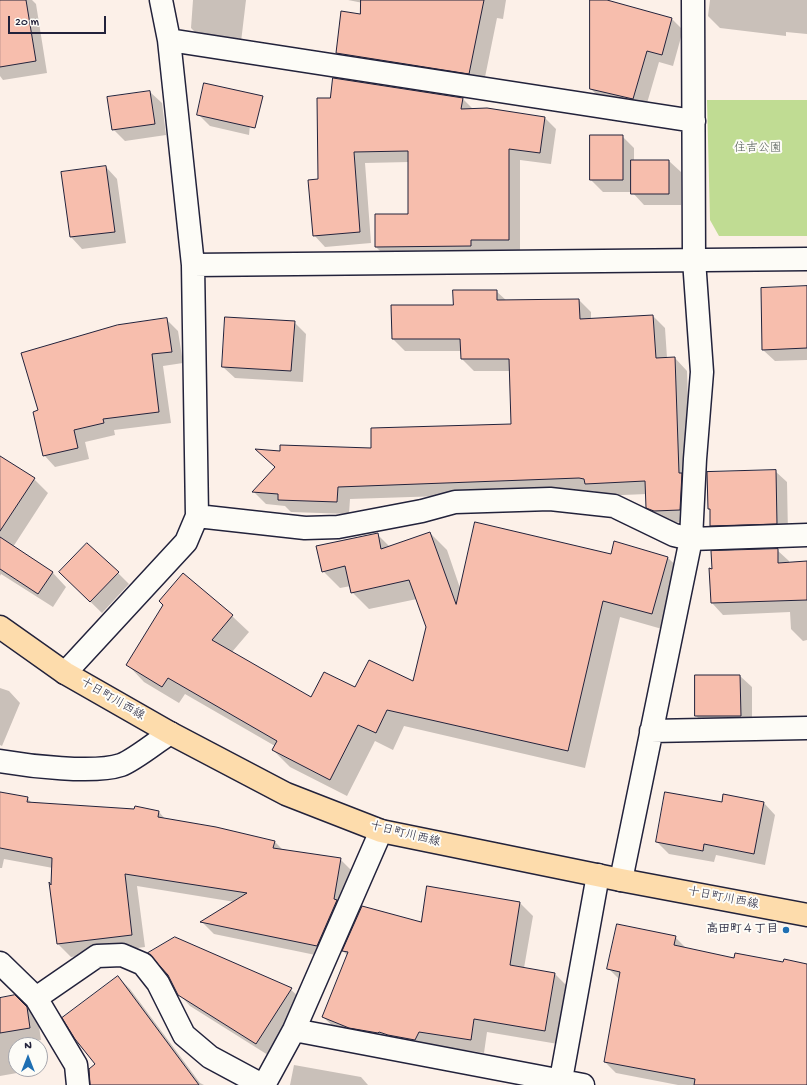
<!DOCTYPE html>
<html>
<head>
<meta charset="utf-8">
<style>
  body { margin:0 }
  #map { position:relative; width:807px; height:1085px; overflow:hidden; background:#fcf0e8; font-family:"Gochi Hand",sans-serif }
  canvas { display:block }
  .north { position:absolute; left:8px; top:1037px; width:40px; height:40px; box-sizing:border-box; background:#fdfcf7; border:1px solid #a5a5ac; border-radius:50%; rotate:0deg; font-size:11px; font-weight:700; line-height:16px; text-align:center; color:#22223b }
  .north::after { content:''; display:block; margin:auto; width:14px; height:18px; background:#1f6fb2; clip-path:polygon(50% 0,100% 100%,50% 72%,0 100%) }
  .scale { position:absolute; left:8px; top:16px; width:98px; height:18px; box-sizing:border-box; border:2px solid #22223b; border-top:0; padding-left:5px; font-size:12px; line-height:14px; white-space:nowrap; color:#22223b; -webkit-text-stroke:3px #fdfcf7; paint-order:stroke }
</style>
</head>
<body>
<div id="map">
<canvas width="807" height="1085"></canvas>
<div class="north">N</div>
<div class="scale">20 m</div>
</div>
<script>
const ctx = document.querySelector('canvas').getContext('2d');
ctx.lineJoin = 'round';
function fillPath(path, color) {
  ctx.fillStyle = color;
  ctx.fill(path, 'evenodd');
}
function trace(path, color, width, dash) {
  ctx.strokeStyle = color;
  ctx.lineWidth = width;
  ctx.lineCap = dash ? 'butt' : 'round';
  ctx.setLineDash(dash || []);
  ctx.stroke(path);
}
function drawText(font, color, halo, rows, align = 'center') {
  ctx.font = font + ' "Gochi Hand","Klee One",sans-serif';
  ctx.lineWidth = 4;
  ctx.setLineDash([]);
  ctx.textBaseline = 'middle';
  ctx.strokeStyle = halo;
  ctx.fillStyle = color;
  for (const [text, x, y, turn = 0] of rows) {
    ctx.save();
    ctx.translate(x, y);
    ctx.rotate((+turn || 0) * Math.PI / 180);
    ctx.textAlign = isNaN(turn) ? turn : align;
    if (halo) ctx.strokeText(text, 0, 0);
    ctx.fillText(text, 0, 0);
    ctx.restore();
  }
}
fillPath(new Path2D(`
  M707 100H807V236H719L710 220Z`), '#c0dc93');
fillPath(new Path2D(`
  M0 0H32L36 4 47 73 3 80 0 76Z
  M193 0H246L241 42 201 38 191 28Z
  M348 0H369L368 4Z
  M417 0H506L503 19 497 18 483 87 351 67 337 53 413 22Z
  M591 0H603L672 19 683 30 673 66 659 62 645 110 603 101 591 89Z
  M710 0H807V34L786 32V36L720 28 708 16Z
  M333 79 463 99 474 110 545 118 556 129 551 164 520 160V251H482V256L387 258 376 247 409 214V162L365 163 371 243 325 247 314 235 319 180Z
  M150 92 162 103 166 135 125 141 113 129Z
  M252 104 249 135 210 126 198 114Z
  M622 136 634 148V161H669L681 172V205H644L632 192H603L591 180Z
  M106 167 117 179 126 243 82 249 71 237 62 173Z
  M807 287V360L775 361 763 350Z
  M496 291 507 301 579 300 591 312V319L653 316 665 328 667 358H675L687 371 692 522 667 523 660 520 647 507V494L598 496 594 491 350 499 349 514 291 512 285 506 266 504 254 492 275 467 257 450 281 452 373 449 512 425 510 371H474L462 359V351H405L393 339 454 306Z
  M166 319 178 331 183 363 163 366 171 423 114 430 115 435 85 442 89 459 55 467 44 455 40 411Z
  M294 322 306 334 303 382 235 378 223 367Z
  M0 457 34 479 48 493 13 547 53 573 66 587 53 607 1 574 0 576Z
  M775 471 787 482 788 535 723 537 711 525V511L709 508Z
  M430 533 447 550 460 588 612 555 615 543 668 558 685 574 669 631 620 617 585 768 404 726 393 750 375 741 347 796 290 767 273 750 275 746 185 694 179 703 144 682 128 665 232 616 249 632 232 652 311 698 355 689 413 683 427 627 417 599 369 609 352 592 351 586 340 588 323 571 377 534 390 547Z
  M777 550 789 561V563L807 562V640L803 641 791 629 790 612 723 615 712 603 711 570Z
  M118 573 129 584 102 613 72 584Z
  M740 676 752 687V727H708L696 716Z
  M0 688 9 691 20 703 2 746 0 745Z
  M0 793 27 798 33 804 159 812 166 820 216 828 275 842 284 851 340 859 353 872 330 958 214 934 202 922 235 902 137 886 145 947 71 957 58 944 50 885 51 886 53 868 4 859 2 868H0Z
  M722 803H764L775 815 765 865 716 855 714 862 669 854 657 842Z
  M428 887 520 903 533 916 524 968 555 974 568 987 558 1044 487 1032 484 1053 432 1045 428 1053 337 1030 323 1017 348 956 343 951 422 923Z
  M675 937 687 949 735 960 807 965V1085H678L616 1073 605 1062 620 980 609 969Z
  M118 977 130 989 200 1083 204 1085H92Z
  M288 987 300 998 289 1022 268 1055 190 1006 179 994Z
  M15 996 38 1019 41 1040 13 1044 17 1073 0 1076V999Z
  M294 1065 361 1077 368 1085H290Z`), '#0003');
const building = new Path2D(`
  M0 0H26L36 61 0 67Z
  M361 0H484L469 74 336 53 341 11 360 14Z
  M590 0H607L672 18 662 55 647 51 633 99 590 89Z
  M333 78 463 98 461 109 487 108 545 117 540 153 509 149V240H471V246L375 247V214H408V151L354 152 360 232 313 236 308 180 318 179 317 98H330Z
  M204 83 263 96 255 128 197 115Z
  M150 91 155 124 112 130 107 97Z
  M590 135H623V180H590Z
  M631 160H669V194H631Z
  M106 166 115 232 70 237 61 172Z
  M807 286V348L762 350 761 288Z
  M453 290H497V300L579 299 580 319 653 315 656 358 675 357 679 473H682L680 510 654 511 646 508 645 481 585 484 584 479 579 478 338 487 337 502 278 500V494L252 492 275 467 255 449 280 451V445L371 448V428L511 424 509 359H461L460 339H392L391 305H453Z
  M225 317 295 321 291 371 222 367Z
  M167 318 172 352 152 354 159 412 103 419 104 423 74 430 78 448 43 456 33 412 38 410 21 353 117 325Z
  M0 456 35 478 0 531Z
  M776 470 777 524 710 526V509H708L707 472Z
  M475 522 611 554 614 541 668 557 652 614 603 601 568 751 387 710 376 733 358 725 330 780 272 750 277 741 168 678 162 687 126 665 163 605 159 601 183 573 233 615 212 640 311 697 324 672 355 687 369 660 413 681 426 627 409 580 351 593 345 566 322 572 316 546 378 533 381 549 430 532 456 604Z
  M0 537 53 572 38 594 0 569Z
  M87 543 119 572 90 602 59 572Z
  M778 549V563L807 561V600L711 603 709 568 712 569 711 551Z
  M695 675H740L741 716H695Z
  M0 792 28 797 27 802 134 809 135 806 159 811 158 817 216 827 275 841 273 848 341 858 334 899 337 900 317 946 200 922 247 893 125 874 132 935 57 944 49 882 51 885 52 858 0 848Z
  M665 792 722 802 723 794 764 802 754 854 704 844 703 851 656 842Z
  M427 886 520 902 510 965 555 973 545 1031 474 1019 471 1040 419 1032 415 1040 388 1035 379 1032 378 1033 349 1028 322 1017 348 952 342 951 362 906 421 922Z
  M617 924 676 936 674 945 734 958 735 953 783 962 784 959 807 964V1085H694L695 1079 604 1062 620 972 607 969Z
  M175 937 292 988 256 1044 178 995 168 975 148 953Z
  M118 976 199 1085H90L89 1069 95 1064 75 1039 62 1018Z
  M15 995 27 1007 30 1028 0 1033V998Z`);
fillPath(building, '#f7bead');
trace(building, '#22223b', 1);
const minor = new Path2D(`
  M169 40 694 121
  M193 265 807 259
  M197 516 305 528 338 527 422 511 455 502 550 499 614 506 674 535 691 539 807 535
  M65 673 186 542 197 516 193 265 169 40 161 0
  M651 731 807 728
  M0 761C29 766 94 774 121 765 133 761 158 741 170 733
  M621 880 691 539 695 459 702 372 694 260 693 0
  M0 963 36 998 76 1065 78 1085
  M36 998 97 956 122 955 143 964 158 983 184 1035 210 1057 262 1085
  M294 1030 583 1085
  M264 1085 294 1030 381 831
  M560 1085 598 875`);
const major = new Path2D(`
  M0 627 65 673 170 733 286 794 381 831 621 880 807 915`);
trace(minor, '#22223b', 25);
trace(major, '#22223b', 25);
trace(minor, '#fdfcf7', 22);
trace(major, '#fddcac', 22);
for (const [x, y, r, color] of [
  [786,930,4,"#1f6fb2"]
]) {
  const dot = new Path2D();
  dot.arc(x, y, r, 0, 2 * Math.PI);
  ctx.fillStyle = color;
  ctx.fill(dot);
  trace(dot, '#fdfcf7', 1.5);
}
drawText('12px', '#515a55', '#fdfcf7', [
  ["住吉公園",758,149]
]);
drawText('12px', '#22223b', '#fdfcf7', [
  ["十日町川西線",112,700,30],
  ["十日町川西線",405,835,14],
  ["十日町川西線",723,899,11]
]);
drawText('bold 12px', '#22223b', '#fdfcf7', [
  ["高田町４丁目",778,930]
], 'right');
</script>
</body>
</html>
